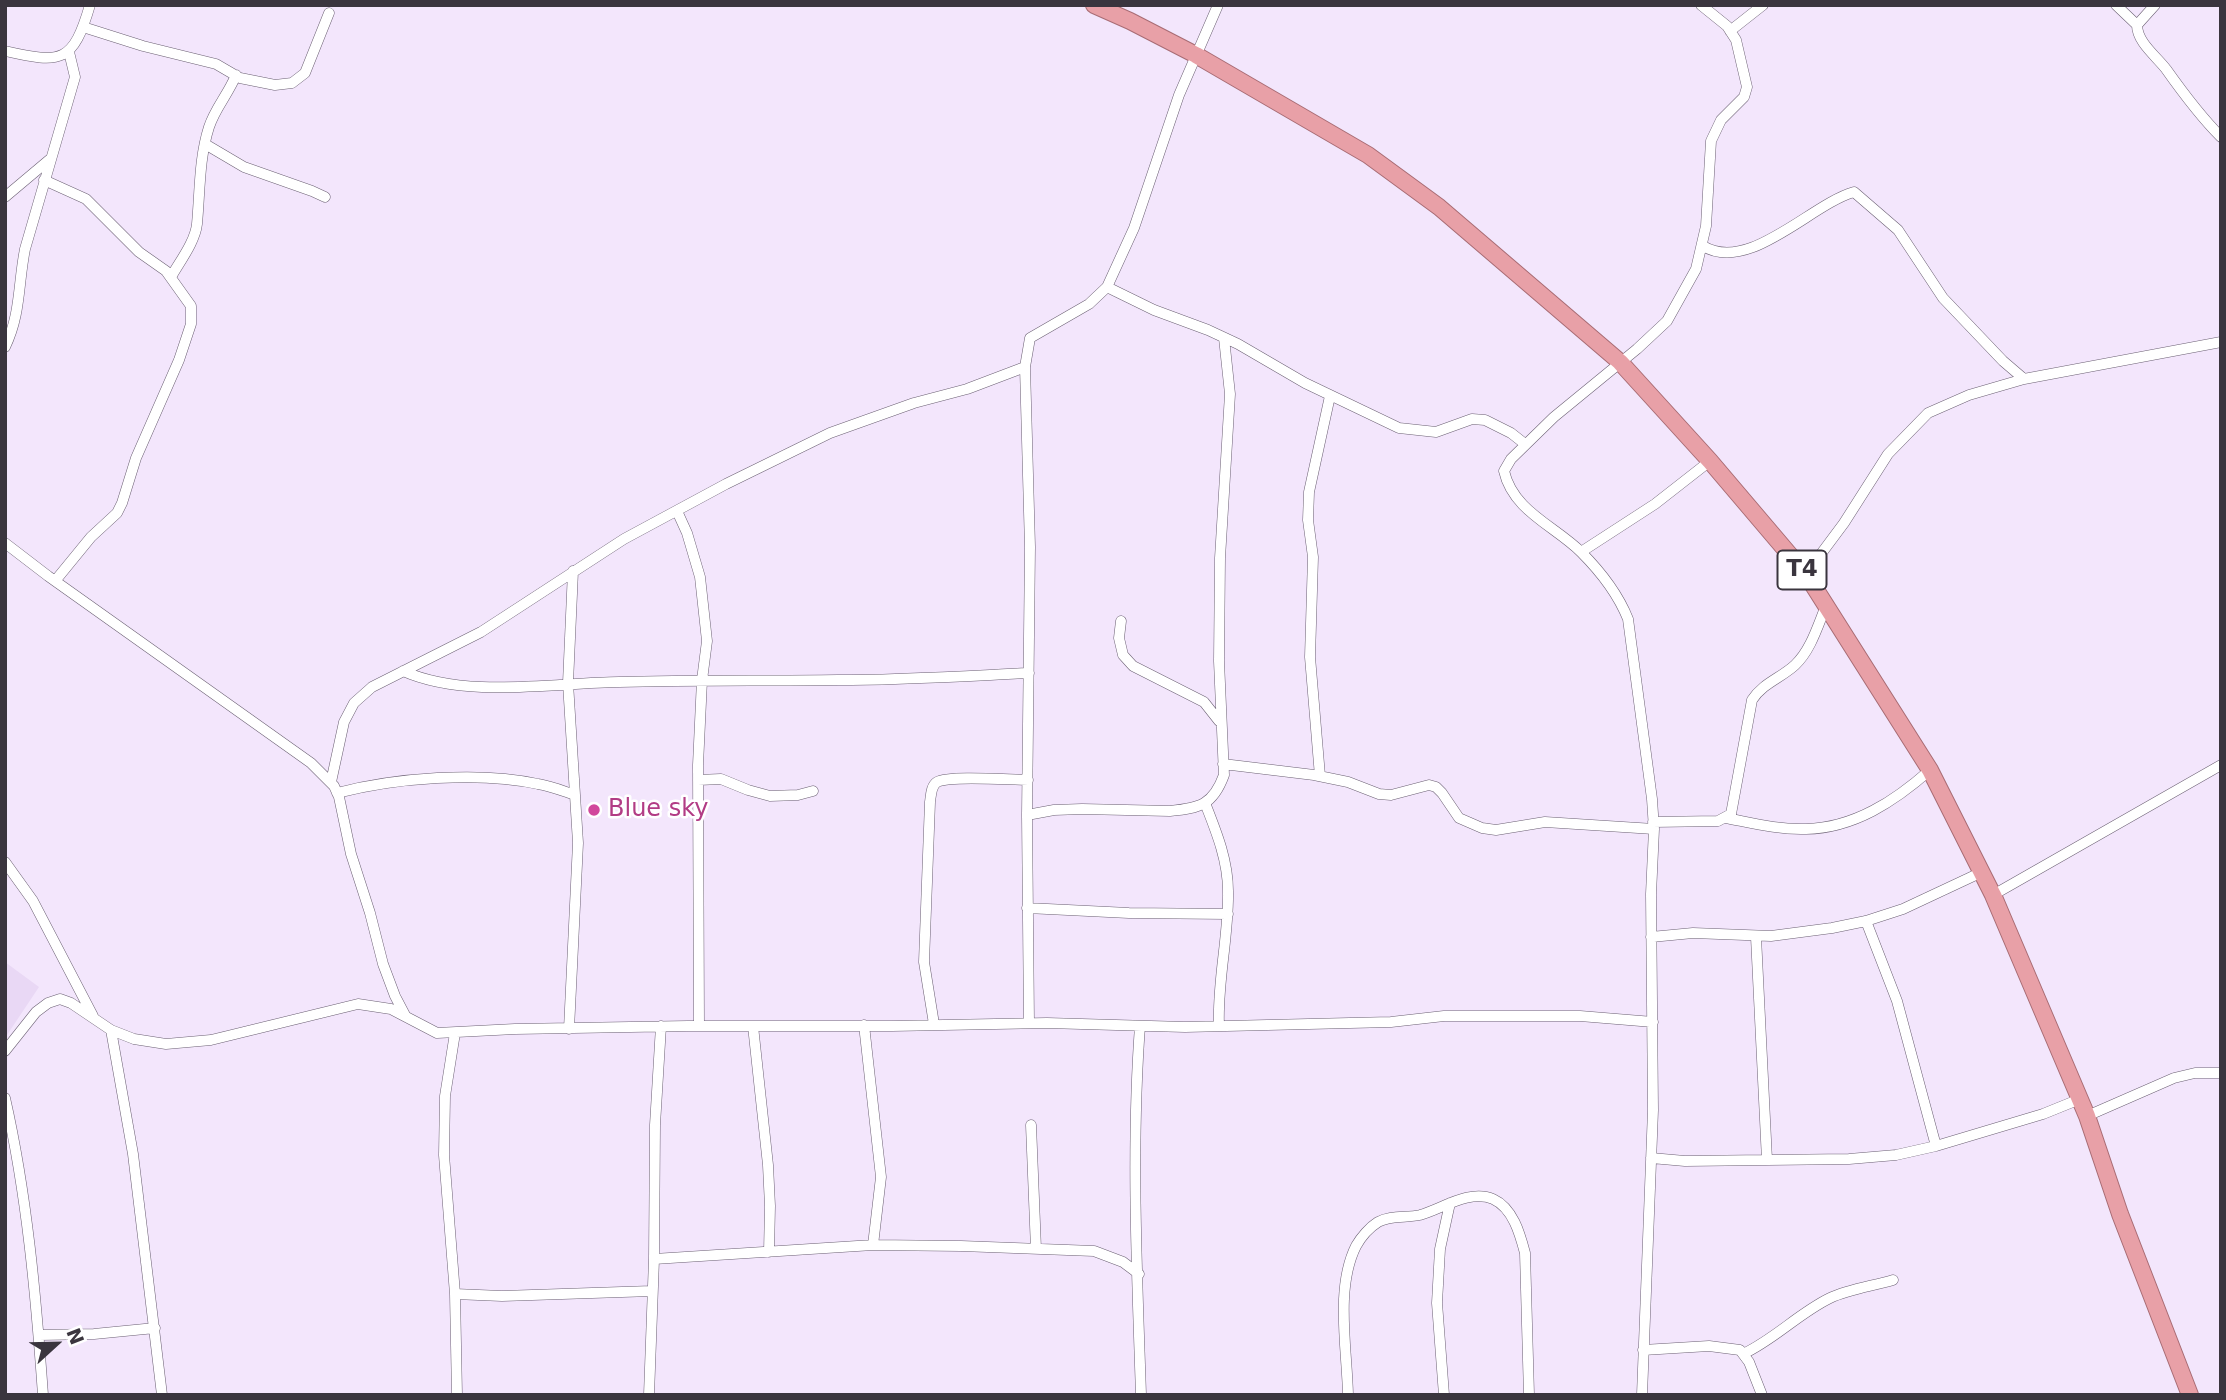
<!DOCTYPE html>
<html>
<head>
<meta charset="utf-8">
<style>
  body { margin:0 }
  #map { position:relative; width:2226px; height:1400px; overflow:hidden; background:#f3e6fc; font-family:"DejaVu Sans",sans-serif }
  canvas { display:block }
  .frame { position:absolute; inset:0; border:7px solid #3a353e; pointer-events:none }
  .north { position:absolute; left:21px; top:1309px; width:70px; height:70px; -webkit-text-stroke:5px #fff; paint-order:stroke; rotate:68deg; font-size:19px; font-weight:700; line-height:28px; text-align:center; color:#3a353e }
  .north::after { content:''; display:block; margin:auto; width:24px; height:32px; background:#3a353e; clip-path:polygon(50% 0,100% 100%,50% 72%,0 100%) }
</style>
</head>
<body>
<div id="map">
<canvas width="2226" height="1400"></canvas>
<div class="frame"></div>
<div class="north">N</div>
</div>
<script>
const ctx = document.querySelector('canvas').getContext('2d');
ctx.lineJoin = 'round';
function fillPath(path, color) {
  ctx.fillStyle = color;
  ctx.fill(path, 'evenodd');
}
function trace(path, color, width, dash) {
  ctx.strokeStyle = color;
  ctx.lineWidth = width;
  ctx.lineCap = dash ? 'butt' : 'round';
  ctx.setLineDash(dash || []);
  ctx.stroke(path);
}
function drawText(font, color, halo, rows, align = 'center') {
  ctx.font = font + ' "DejaVu Sans",sans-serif';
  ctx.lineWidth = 5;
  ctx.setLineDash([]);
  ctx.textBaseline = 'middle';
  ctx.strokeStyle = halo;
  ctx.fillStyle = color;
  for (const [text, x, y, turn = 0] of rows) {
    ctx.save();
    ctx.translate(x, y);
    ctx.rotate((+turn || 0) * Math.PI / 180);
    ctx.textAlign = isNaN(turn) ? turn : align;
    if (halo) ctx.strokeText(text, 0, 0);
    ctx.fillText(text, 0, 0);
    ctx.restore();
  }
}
fillPath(new Path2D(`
  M5 962 39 987 5 1038Z`), '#e9d8f5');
const minor = new Path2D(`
  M2116 5 2137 25
  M2155 5 2137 25C2137 42 2156 56 2166 69 2183 93 2200 116 2221 137
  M83 27 143 46 216 64 240 78 275 85 292 83 305 73 329 13
  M1730 31 1763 5
  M5 51C62 64 73 63 90 5
  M205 144 244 167 312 191 325 197
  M44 180 86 199 139 252 166 271 191 306V324L179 360 136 458 122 503 117 513 91 537 55 581
  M5 197 49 160
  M1703 246C1749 274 1811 204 1854 192L1898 230 1943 298 2003 361 2024 379
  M171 277C180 261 195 242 197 224 200 192 199 158 209 127 215 108 229 93 236 75
  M1107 287 1154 310 1208 330 1238 344 1305 383 1399 428 1436 432 1472 419 1485 420 1511 433 1525 444
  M5 347C21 314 18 284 25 249L75 77 69 52
  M677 511 687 533 700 577 707 641 702 680 698 765 699 1026
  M5 543 48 576 311 763 334 786 339 797 351 854 370 913 383 964 395 996 406 1017
  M1581 552 1655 504 1710 461
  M1806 574 1844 523 1888 454 1928 413 1969 395 2024 379 2221 342
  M1121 621 1119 638 1123 655 1133 666 1204 702 1219 721
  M403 671C466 699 552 683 619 682 692 680 765 681 838 680 901 680 965 676 1029 673
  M1223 764 1314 775 1348 782 1379 794 1391 795 1429 785 1436 787 1442 793 1459 818 1482 828 1496 830 1545 822 1654 829
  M1320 776 1310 657 1313 557 1308 520 1309 492 1330 396
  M698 780 721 779 748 790 770 796 798 795 813 791
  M331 782 344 722 354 703 372 687 481 632 624 539 726 484 830 433 914 403 967 389 1025 367
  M337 793C394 778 480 771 538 784 551 786 563 791 575 795
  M1205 803C1216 831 1228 860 1228 891 1229 936 1217 981 1219 1026
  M1027 815 1054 810 1082 809 1170 811C1200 808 1213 805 1224 775L1219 661 1220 558 1230 394 1224 338
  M1726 818C1752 823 1779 830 1806 829 1854 828 1895 801 1930 770
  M1653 822 1718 821 1731 814 1752 700C1763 683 1781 678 1795 665 1811 650 1818 625 1826 606
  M5 862 33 901 93 1016
  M1993 895 2221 765
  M1027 908 1129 913 1228 914
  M1866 921 1897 1001 1936 1146
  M1651 937 1693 933 1771 936 1832 928 1866 921 1903 909 1982 872
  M1756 937 1767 1160
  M1029 1023 1027 815 1030 547 1025 367 1030 338 1089 304 1107 287 1134 228 1179 95 1218 5
  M934 1024 924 962 930 802C931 795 931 786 937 782 950 775 1010 780 1028 780
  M864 1025 881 1177 873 1245
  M753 1026 768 1165 770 1206 769 1252
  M1140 1026C1131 1148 1137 1272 1141 1395
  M569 1029 578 843 568 683 573 571
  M111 1030 133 1154 162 1395
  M455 1033 445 1096 444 1155 455 1294 457 1395
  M5 1051 36 1012 48 1003 60 999 71 1003 111 1030 134 1039 166 1044 211 1040 358 1004 391 1009 437 1033 515 1029 688 1026H892L1047 1023 1185 1027 1391 1022 1444 1016H1580L1653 1022
  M5 1098C27 1195 36 1296 43 1395
  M2087 1116 2174 1078 2195 1073H2221
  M1031 1125 1036 1249
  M1651 1158 1685 1161 1849 1159 1896 1155 1936 1146 2043 1114 2080 1099
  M654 1259 655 1125 661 1026
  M455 1294 502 1296 652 1291
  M39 1335 94 1334 155 1328
  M1643 1350 1709 1346 1740 1350 1749 1362 1762 1395
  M1743 1354C1775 1339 1799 1313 1830 1298 1849 1289 1873 1286 1893 1280
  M649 1395 654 1259 873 1245 961 1246 1094 1251 1123 1262 1139 1274
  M1348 1395C1347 1348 1335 1288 1356 1246 1361 1237 1370 1227 1378 1222 1390 1215 1407 1218 1420 1215 1442 1209 1469 1189 1493 1199 1513 1208 1520 1234 1525 1253L1529 1395
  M1444 1395 1437 1303 1440 1249 1450 1203
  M1642 1395 1653 1110 1651 894 1654 829 1652 799 1628 619C1618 594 1600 571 1581 552 1555 526 1513 511 1504 471L1511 459 1554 417 1637 349 1667 321 1696 269 1706 226 1711 141 1721 120 1744 97 1747 87 1736 40 1727 26 1701 5`);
const trunk = new Path2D(`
  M1094 5 1130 21 1196 55 1368 155 1439 207 1620 362 1710 461 1806 574 1930 770 1993 895 2087 1116 2120 1214 2190 1395`);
trace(minor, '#6b6073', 11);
trace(trunk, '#a86c74', 18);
trace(minor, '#fff', 10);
trace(trunk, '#e8a0a7', 16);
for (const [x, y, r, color] of [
  [594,810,7,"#d1479c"]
]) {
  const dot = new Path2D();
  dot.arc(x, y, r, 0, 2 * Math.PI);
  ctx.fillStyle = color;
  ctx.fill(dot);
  trace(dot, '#fff', 2.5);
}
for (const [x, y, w] of [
  [1802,570,49]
]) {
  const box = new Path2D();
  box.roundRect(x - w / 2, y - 19.5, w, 39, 5);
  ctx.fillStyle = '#fff';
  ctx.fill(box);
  trace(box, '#3a353e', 2);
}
drawText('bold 23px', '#3a353e', null, [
  ["T4",1802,570]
]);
drawText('24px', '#b23c85', '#fff', [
  ["Blue sky",608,810]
], 'left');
</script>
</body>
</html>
